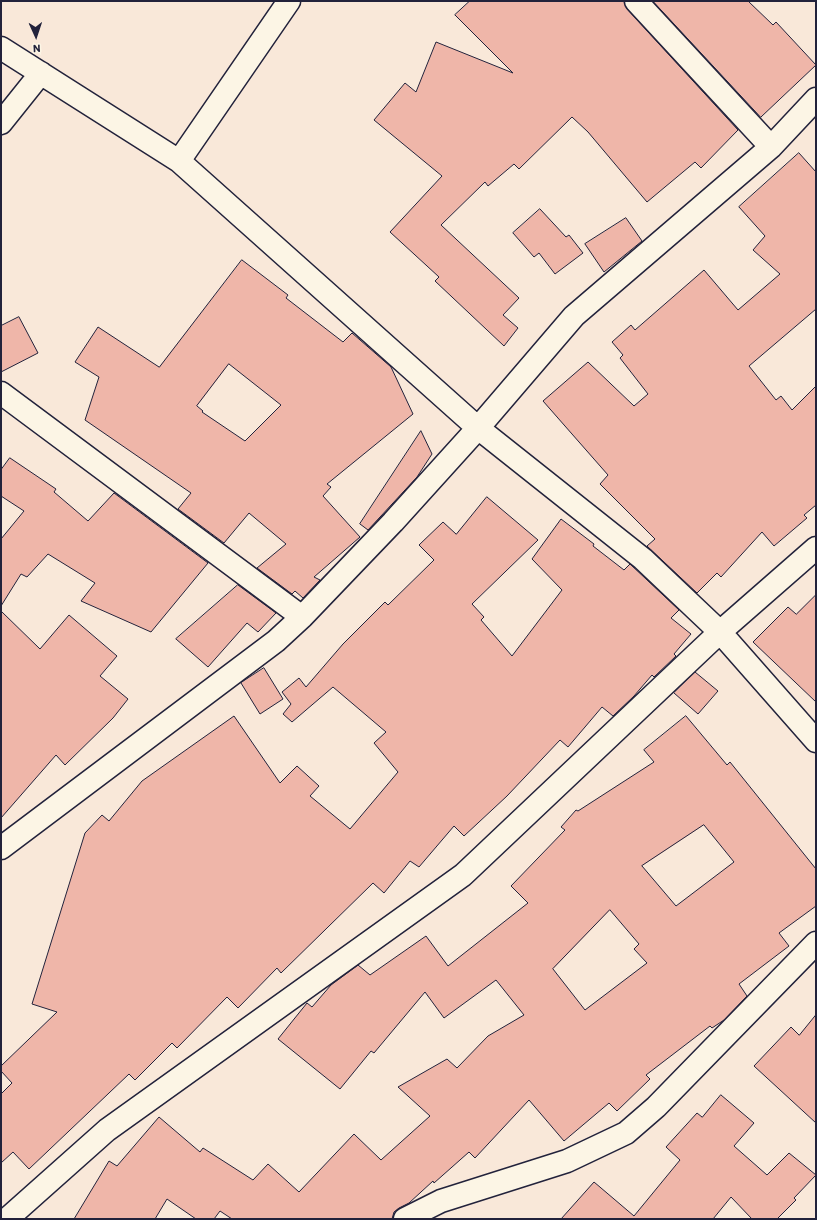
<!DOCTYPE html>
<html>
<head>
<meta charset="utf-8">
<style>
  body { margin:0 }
  #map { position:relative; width:817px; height:1220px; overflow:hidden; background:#f9e8d9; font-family:Itim,sans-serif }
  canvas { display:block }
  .frame { position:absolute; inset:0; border:2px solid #22223b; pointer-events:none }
  .north { position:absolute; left:16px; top:16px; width:40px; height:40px; -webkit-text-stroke:3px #fcf5e5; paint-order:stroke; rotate:177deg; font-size:11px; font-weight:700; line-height:16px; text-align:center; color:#22223b }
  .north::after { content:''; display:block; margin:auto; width:14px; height:18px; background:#22223b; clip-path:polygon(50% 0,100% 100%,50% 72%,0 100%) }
</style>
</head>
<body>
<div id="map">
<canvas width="817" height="1220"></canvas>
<div class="frame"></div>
<div class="north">N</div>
</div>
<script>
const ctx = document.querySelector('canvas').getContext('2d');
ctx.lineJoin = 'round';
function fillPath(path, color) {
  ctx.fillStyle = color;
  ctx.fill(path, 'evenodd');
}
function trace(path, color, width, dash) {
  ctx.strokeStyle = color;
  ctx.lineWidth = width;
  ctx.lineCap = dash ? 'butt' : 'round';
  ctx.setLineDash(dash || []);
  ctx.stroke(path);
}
const building = new Path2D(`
  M470 1H624L627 9 738 130 701 168 695 162 647 202 588 132 572 117 519 169 514 164 488 186 485 182 441 225 519 298 503 315 518 328 504 346 435 281 439 277 390 232 442 176 374 120 405 83 416 92 436 42 513 73 455 15Z
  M653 1H748L773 25 776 22 816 65 761 117Z
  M799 153 816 172V309L749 366 776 400 781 396 792 410 816 386V505L804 515 807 518 774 546 762 532 721 577 717 573 697 593 647 546 655 539 600 484 608 475 543 401 588 362 634 406 648 394 620 358 623 355 612 342 631 325 635 330 704 270 738 310 780 274 753 250 765 236 739 207Z
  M540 209 566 237 569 235 583 253 555 274 539 253 534 257 513 233Z
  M626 218 642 241 604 272 585 244Z
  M242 260 288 295 286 298 343 342 352 333 391 367 413 414 327 484 331 487 323 496 360 537 314 577 320 580 303 598 295 591 292 594 257 568 286 544 249 513 224 543 178 509 191 493 85 420 99 377 75 362 98 327 159 367ZM229 364 281 405 245 441 202 412 203 411 197 406Z
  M19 317 38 353 1 372V326Z
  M421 431 432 454 417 477 368 530 360 524Z
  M10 458 56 489 54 492 88 521 114 493 208 563 151 632 81 601 95 583 48 554 27 577 21 574 1 606V539L24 511 1 496V470Z
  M487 497 538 540 472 604 484 617 481 620 512 656 562 590 532 559 561 519 594 544 593 546 624 570 630 564 679 610 671 618 691 634 674 654 676 656 654 677 652 675 634 696 613 716 602 707 568 747 560 740 507 796 464 836 454 826 419 867 410 861 384 893 373 883 281 973 277 968 238 1008 227 997 177 1048 172 1043 135 1080 129 1074 29 1169 13 1152 1 1163V1094L12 1083 1 1071V1066L57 1012 32 1004 85 833 102 815 109 821 142 781 234 716 280 783 297 766 319 786 310 796 350 829 398 772 374 743 386 732 333 687 292 722 283 714 291 704 282 692 299 678 306 687 343 644 385 602 388 605 434 560 419 545 443 522 456 534Z
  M238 585 276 613 258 632 247 623 208 667 176 639Z
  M816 595V702L753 642 788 607 796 614Z
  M1 611 40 649 69 615 117 656 100 676 128 699 113 718 65 765 56 755 1 818Z
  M264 668 283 699 260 714 241 683Z
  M695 672 718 691 698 714 674 693Z
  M686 716 727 765 730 762 816 869V906L779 933 789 946 739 984 747 996 724 1020 712 1028 710 1026 646 1075 650 1079 617 1111 609 1103 564 1141 529 1100 475 1158 469 1152 434 1183 433 1181 409 1203 399 1208 394 1212 392 1219H232L220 1211 214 1219H196L167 1199 155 1219H74L109 1161 117 1166 159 1117 200 1152 203 1148 253 1180 268 1164 299 1192 354 1134 381 1160 430 1116 398 1087 447 1059 457 1068 488 1036 524 1015 496 980 444 1018 425 992 374 1053 371 1051 340 1089 278 1039 307 1003 312 1007 331 985 358 965 370 975 426 936 448 966 528 903 511 886 565 830 561 827 576 810 578 811 654 762 644 750ZM704 825 734 862 676 906 642 866ZM610 910 639 944 634 949 647 963 585 1010 553 969Z
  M816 1015V1123L754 1066 791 1027 799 1035Z
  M721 1095 754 1123 734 1146 767 1175 789 1153 816 1175 794 1198 796 1200 777 1219H752L731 1197 713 1219H561L594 1182 634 1216 680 1160 666 1147 697 1113 702 1117Z`);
fillPath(building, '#efb6a9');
trace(building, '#22223b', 1);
const minor = new Path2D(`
  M636 1 771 147
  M1 48 179 161 478 428 643 559 720 632 816 741
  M1 123 41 73
  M179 161 289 1
  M1 393 302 617
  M1 848 276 641 302 617 393 522 478 428 574 316 771 147 816 99
  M7 1219 107 1130 463 875 720 632 816 548
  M405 1219 441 1201 567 1161 626 1133 656 1107 816 943`);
trace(minor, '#22223b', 25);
trace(minor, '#fcf5e5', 22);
</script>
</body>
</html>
